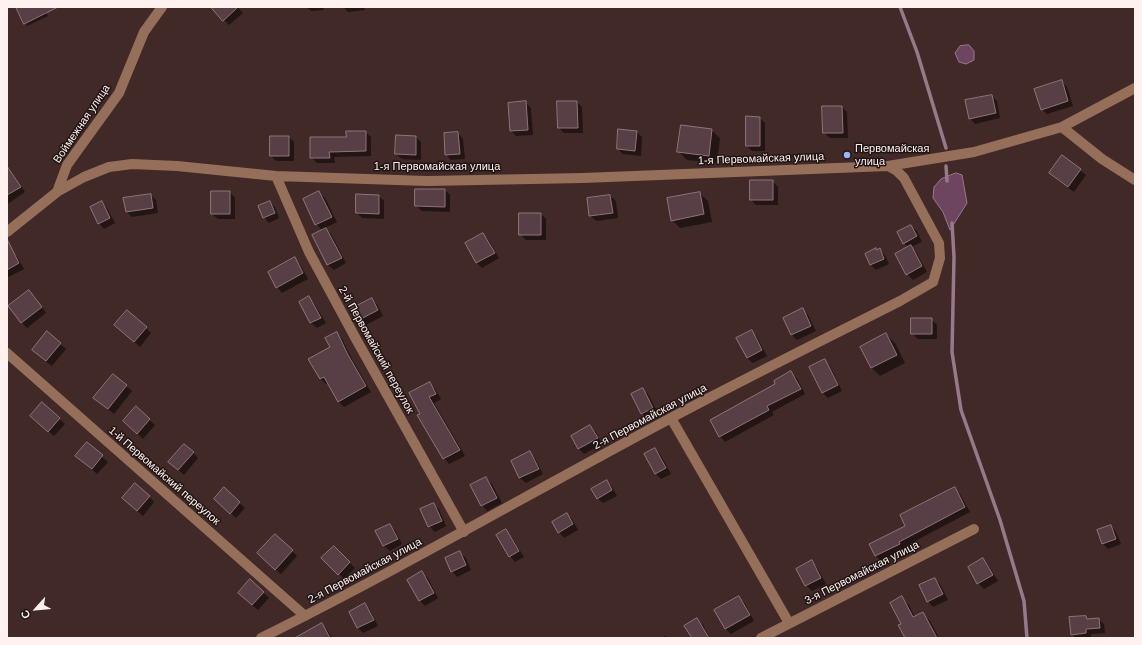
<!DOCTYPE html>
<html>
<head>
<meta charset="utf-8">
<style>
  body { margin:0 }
  #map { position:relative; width:1142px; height:645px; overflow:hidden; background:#402927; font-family:Arial,sans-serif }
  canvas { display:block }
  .frame { position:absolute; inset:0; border:8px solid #fef1ef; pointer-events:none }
  .north { position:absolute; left:16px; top:589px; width:40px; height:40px; -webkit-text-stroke:3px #201514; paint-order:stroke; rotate:243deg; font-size:11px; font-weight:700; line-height:16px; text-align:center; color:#fef1ef }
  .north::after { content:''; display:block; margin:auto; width:14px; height:18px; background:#fef1ef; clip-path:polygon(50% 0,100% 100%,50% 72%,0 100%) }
</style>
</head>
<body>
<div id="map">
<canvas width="1142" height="645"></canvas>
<div class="frame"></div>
<div class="north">С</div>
</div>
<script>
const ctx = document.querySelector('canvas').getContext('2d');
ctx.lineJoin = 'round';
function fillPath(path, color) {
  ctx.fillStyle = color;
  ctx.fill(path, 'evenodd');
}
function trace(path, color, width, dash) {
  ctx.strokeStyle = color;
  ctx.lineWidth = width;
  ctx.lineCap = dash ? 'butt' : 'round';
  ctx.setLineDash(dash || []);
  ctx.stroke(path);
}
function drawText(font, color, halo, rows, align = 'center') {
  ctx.font = font + ' Arial,sans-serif';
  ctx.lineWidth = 3;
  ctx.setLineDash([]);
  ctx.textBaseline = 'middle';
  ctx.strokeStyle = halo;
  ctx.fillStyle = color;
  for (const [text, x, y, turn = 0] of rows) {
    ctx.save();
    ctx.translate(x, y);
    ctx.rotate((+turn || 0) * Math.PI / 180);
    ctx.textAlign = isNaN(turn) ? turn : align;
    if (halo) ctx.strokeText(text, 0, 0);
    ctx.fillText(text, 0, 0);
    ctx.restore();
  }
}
const water = new Path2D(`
  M969 45 974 51V60L966 64 959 62 955 53 960 46Z
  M956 173 962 175 967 203 950 230 943 212 933 198 934 187 941 179Z`);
fillPath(water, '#6d4561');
trace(water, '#98798c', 1);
fillPath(new Path2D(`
  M17 7H44L48 16 27 26 25 23Z
  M212 7H237L243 13 229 25Z
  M306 7H323L324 10 311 11Z
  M343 7H364L365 10 348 12Z
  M1061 81 1067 87 1073 106 1047 114 1042 109Z
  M991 96 997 101 1000 118 975 124 970 118Z
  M525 102 531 108 533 135 516 136 511 131Z
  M577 102 582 107 583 133H564L559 128Z
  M824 107H842L847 112 848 138H830L824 133Z
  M760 118 765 123V151H752L747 146Z
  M711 130 720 138 717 163 687 160 679 152Z
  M365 132 371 137V156L334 157 335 163H317L311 157 347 138Z
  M637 132 642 137 641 156 623 154 618 149Z
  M458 133 463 139 465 159 451 160 446 154Z
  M289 137 294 142V161H276L271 156Z
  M416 137 421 142V160L402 159 396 154Z
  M1062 156 1086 175 1074 192 1055 178 1050 173Z
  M7 165 25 192 8 204 7 203Z
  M751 181H772L778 187V205H756L751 200Z
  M445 190 450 195V212L422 211 416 206Z
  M230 192 235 198V219H218L212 214Z
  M319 193 325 198 337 222 325 228 331 234 346 263 334 270 328 265 313 236 323 231 316 224Z
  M699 193 708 201 712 222 680 228 672 220Z
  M150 195 156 200 158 213 132 217 127 212Z
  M379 196 384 201V219L362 218 357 213Z
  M610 196 616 201 618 218 596 221 590 215Z
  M102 202 107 208 115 223 104 229 99 223Z
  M269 202 275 207 279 218 269 223 264 217Z
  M541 214 546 219V240H526L520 234Z
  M911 226 917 231 922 242 911 247 916 252 927 272 913 280 907 274 897 254 909 248 904 243Z
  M483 234 488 239 499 258 482 268 477 263Z
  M880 250 885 255 889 264 876 270 871 265 866 254Z
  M13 252 18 258 24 269 7 278V255Z
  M294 259 300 264 308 279 282 293 277 287 269 273Z
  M29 292 35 297 46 313 27 328 21 322Z
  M309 297 314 303 326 323 317 328 311 323 300 302Z
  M371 299 377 304 383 316 364 326 358 321 352 309Z
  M803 310 808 315 816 331 797 340 792 335 784 318Z
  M931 319 937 325V339H918L912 334Z
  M115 325 146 328 151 333 140 347Z
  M751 331 757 337 767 356 753 363 747 358Z
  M47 333 66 349 52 366 38 355Z
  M337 333 342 339 353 361 371 392 344 407 339 402 328 383 326 384 320 379Z
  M886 334 895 343 905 363 880 376 872 368 861 347Z
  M824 360 830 366 842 391 828 398 823 393 811 367Z
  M791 373 797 378 805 394 772 412 774 415 725 442 720 436 776 384Z
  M113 375 132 391 114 414 100 403Z
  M430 383 435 389 441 399 434 403 465 456 449 464 444 458 421 414Z
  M643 389 648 394 658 413 648 419 642 413Z
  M136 408 155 425 143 439 130 427Z
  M59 419 65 424 54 436 37 421Z
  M590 426 596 432 602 444 584 454 578 448Z
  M87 444 108 462 97 474 77 456Z
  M655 449 660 454 671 474 661 479 655 473Z
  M193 452 198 458 184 475 170 462Z
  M530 453 535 458 543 474 526 483 520 478 512 461Z
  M486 478 492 484 502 503 487 511 482 505Z
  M607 481 612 487 617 496 603 503 597 498Z
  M224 489 245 508 236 518 221 504Z
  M954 489 960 494 970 512 904 547 905 549 881 561 876 556 907 526Z
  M149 496 154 502 143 516 123 498Z
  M433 504 439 509 446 526 435 532 429 526Z
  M567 514 572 519 578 530 564 538 559 532Z
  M389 525 395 530 402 544 390 551 384 546 377 532Z
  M1111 526 1116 532 1121 544 1108 549 1102 543Z
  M506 530 511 536 524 557 515 562 510 556Z
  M334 547 355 568 344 579 323 558Z
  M292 551 297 556 281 574 264 559Z
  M460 553 466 558 471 570 457 577 452 571Z
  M983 559 988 565 998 581 984 589 978 583 969 567Z
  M811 562 817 567 826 584 812 591 806 585Z
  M422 573 428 578 438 598 425 606 419 600Z
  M935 579 940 584 948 600 933 607 928 601Z
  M263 592 269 598 258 610 245 599Z
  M738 597 744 602 754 621 731 634 726 629 715 610Z
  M902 598 909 605 915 617 922 613 930 621 939 638H906L902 624Z
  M365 604 370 610 378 626 363 633 358 628 350 612Z
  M1086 617 1089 620 1098 619 1104 624 1105 633 1091 634V638H1076L1072 634Z
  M697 620 703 625 710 638H693Z
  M322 624 327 630 332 638H310Z
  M665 636 668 638H661Z`), '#0007');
trace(new Path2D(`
  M900 7 917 52 946 148
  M946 166 947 181
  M952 223 954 257 952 352 961 410 1000 520 1024 601 1027 638`), '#98798c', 3.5);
const building = new Path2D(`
  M16 7H58L24 24Z
  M211 7H238L223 21Z
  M1062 80 1068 101 1041 110 1034 89Z
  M992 95 996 113 969 119 965 100Z
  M526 101 528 130 510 131 508 103Z
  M557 101H577L578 128H558Z
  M822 106H842L843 133H823Z
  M746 116 760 117V146H746Z
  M681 125 712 129 709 156 677 152Z
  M618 129 637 131 635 151 617 149Z
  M346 131H366V151L329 152 330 158H310V137H346Z
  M458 132 460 154 445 155 444 133Z
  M396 135 416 136V155L395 154Z
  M270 136H289V156H270Z
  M1062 155 1081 169 1068 187 1049 173Z
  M7 166 21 187 7 195Z
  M750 180H773V200H750Z
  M415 189H445V207L415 206Z
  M211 191H230V214H211Z
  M319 191 332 217 315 225 303 199Z
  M700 192 704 214 671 221 667 198Z
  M151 194 153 208 126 212 123 198Z
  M356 194 379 195V214L356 213Z
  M610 195 613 213 589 216 587 198Z
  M102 201 110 218 98 224 90 207Z
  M270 201 275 213 263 218 258 206Z
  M519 213H541V235H519Z
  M911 225 917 236 903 244 897 232Z
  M326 228 342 258 327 265 312 235Z
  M483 233 495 253 476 263 465 243Z
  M7 239 19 263 7 270Z
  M911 245 922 266 906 275 895 254Z
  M876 248V250L880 248 884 259 870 265 865 254Z
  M295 257 303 273 276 288 268 272Z
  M29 290 42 307 21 323 8 306Z
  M309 296 321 318 310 323 299 302Z
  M372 298 378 310 357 321 351 309Z
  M803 308 811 326 791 335 783 318Z
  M127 310 147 327 134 342 114 325Z
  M911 318H932V334H911Z
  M752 330 762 350 747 358 736 338Z
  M47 331 61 343 46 361 32 350Z
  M337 332 348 355 366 386 338 402 324 377 320 379 308 359 330 347 325 338Z
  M886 333 897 355 871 368 860 347Z
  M825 359 838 385 822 393 809 367Z
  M791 371 801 389 767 406 769 410 719 437 710 420 775 384 774 381Z
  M113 374 127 385 108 409 93 398Z
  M430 382 436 394 429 397 460 450 443 459 417 415 420 414 409 393Z
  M643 388 653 408 641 414 631 394Z
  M42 402 60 418 48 432 30 416Z
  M136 406 150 419 137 434 123 421Z
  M590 425 598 438 578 449 571 436Z
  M87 442 103 455 92 469 75 456Z
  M184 444 194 452 178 470 168 462Z
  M655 448 666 468 655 474 644 454Z
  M530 451 539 469 519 478 511 461Z
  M486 477 497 498 481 506 470 485Z
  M607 480 612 490 597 499 591 489Z
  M135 483 150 496 137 511 122 498Z
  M224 487 240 502 230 514 214 499Z
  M955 487 965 507 899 542 900 544 875 556 869 544 905 526 900 515Z
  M434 503 442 521 428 527 420 509Z
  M567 513 573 524 558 533 552 522Z
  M390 524 398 539 383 546 375 531Z
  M1111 525 1116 539 1102 544 1097 530Z
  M506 529 519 551 509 557 496 535Z
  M275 534 293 550 275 570 257 553Z
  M334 546 350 562 338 575 321 558Z
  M460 551 466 565 451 572 445 558Z
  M983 558 993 575 977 584 968 567Z
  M812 560 821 578 805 586 796 569Z
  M422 571 434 593 419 601 407 580Z
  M935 578 943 594 927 602 919 585Z
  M250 579 264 592 252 605 238 593Z
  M739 596 750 615 725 629 714 610Z
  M902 596 913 617 923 612 937 638H905L898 625 901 624 890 603Z
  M365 603 374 620 357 628 349 612Z
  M1086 616 1087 619 1099 618 1100 628 1086 629V633L1071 635 1069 617Z
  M697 618 709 638H692L684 626Z
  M322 623 330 638H295Z`);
fillPath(building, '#573f45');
trace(building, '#90747b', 1);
trace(new Path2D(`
  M1062 127 1102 159 1135 180
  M276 176 309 252 356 339 464 532
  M57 192 67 165 119 93 144 32 162 7
  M7 232 57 192 84 177 109 167 132 164 177 166 276 176 427 181 583 178 888 166 974 152 1062 127 1135 88
  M7 353 305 616
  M671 418 789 623
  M261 638C400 569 534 491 671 418 746 378 823 340 900 301L933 282 940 258 939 243 904 178 897 171 888 166
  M761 638 974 529`), '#966f5b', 10);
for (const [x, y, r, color] of [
  [847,155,4,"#98b5fd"]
]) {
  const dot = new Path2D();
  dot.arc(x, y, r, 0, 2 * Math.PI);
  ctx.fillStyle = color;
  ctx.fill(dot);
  trace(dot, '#201514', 1.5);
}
drawText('11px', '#fef1ef', '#201514', [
  ["Воймежная улица",82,124,-56],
  ["1-я Первомайская улица",761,159,-2],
  ["1-я Первомайская улица",437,167],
  ["2-й Первомайский переулок",376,350,61],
  ["2-я Первомайская улица",650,417,-28],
  ["1-й Первомайский переулок",164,476,41],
  ["2-я Первомайская улица",365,571,-28],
  ["3-я Первомайская улица",862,573,-27]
]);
drawText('11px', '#fef1ef', '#201514', [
  ["Первомайская",855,149],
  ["улица",855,162]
], 'left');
</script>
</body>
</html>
